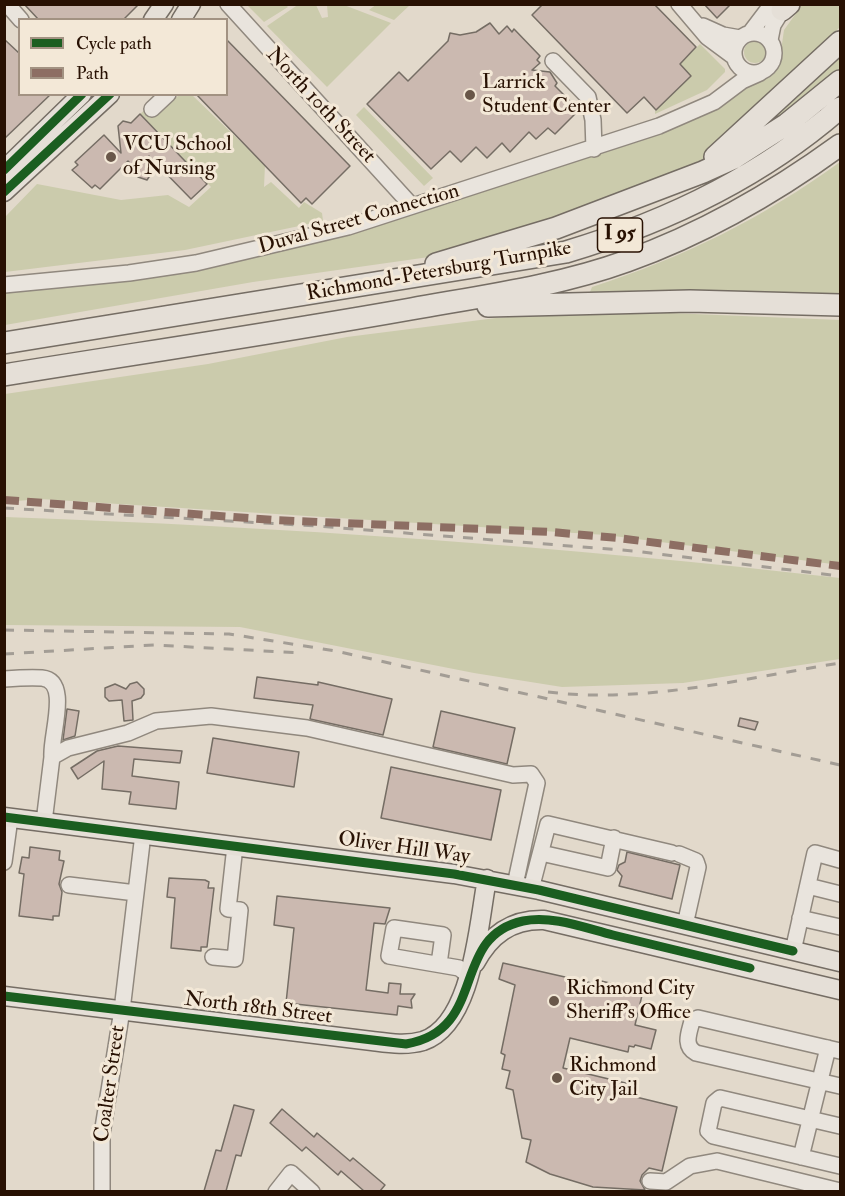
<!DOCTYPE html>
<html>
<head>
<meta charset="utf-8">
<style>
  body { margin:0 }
  #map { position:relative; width:845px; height:1196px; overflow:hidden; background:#e2d9cb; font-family:"IM FELL Double Pica",serif }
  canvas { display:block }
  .frame { position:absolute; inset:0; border:6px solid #281103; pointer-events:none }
  .legend { position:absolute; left:18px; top:18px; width:210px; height:78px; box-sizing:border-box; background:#f3e8d7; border:2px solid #a29282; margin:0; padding:8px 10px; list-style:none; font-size:18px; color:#281103 }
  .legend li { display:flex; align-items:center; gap:12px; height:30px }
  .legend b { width:30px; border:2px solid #a29282 }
</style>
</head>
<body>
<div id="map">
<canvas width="845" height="1196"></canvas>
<div class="frame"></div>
<ul class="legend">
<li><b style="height:8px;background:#1b5e20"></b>Cycle path</li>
<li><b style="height:8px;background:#8d6e63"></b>Path</li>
</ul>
</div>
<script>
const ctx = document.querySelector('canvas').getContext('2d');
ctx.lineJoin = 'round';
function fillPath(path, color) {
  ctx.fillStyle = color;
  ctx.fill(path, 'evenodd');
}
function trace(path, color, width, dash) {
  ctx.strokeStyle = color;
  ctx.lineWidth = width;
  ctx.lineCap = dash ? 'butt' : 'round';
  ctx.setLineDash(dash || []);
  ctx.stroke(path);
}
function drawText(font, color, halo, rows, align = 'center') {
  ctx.font = font + ' "IM FELL Double Pica",serif';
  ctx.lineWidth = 6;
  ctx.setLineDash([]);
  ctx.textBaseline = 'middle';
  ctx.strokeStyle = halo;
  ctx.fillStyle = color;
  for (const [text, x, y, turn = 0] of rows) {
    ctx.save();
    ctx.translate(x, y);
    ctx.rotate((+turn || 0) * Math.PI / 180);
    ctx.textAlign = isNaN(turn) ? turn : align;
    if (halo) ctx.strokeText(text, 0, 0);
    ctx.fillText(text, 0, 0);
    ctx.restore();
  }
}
fillPath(new Path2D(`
  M299 4 316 5 322 18 328 17 327 5H344L391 23 327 87 267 26Z
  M377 4H410V5L394 20 369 10Z
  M247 5H286L288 7 264 22Z
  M802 5H840V27L709 156 698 163 556 216 436 256 253 282 5 325V291C119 285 233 266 343 235L732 95 771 73 779 65 784 30Z
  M744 52a11 11 0 1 1 22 0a11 11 0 1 1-22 0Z
  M700 44 725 69V72L707 90 655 114V111L691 76 680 64Z
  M840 47V75L736 146Z
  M179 95H192L265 165 264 187 271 182 299 208 304 202 322 213 323 221 185 250 5 272V217L37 184 121 200 168 195 189 207 211 187 140 114 148 107 157 115Z
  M364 107 433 178 424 186 356 115Z
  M840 162V297L590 292 592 287C685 257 761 219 840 162Z
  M596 310 840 320V565L606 535 40 499 5 502V394L208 364 347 337 496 318Z
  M5 517C284 527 562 546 840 578V659L683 683 562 687 474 673 240 627 5 625Z`), '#cbcbac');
const building = new Path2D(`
  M24 4H139L123 20H39Z
  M543 4H654L696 47 680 64 691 76 656 110 644 97 627 113 532 15Z
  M704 4H731L717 18Z
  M490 23 499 34 507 26 512 32 514 29 540 56 537 60 540 63 532 70 550 72 557 83 555 86 579 110 555 134 548 128 536 139 529 132 510 152 502 143 487 158 476 147 461 162 450 151 431 169 367 104 399 72 408 81 448 41 450 33 460 35 476 32Z
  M4 39 20 54V94H51L4 139Z
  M226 39 350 166 312 204 306 198 301 203 196 94H226Z
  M140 114 207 184 191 199 149 156V177L147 180 138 177V171L128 161 100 189 95 185 92 188 72 170 78 165 75 162 104 135 121 153 118 126 123 121 131 123Z
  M257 677 318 685V682L392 699 383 735 310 719 313 705 254 698Z
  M137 682 144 689V694L141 698 132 701 133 720 124 721 122 700 109 701 105 697V688L115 684 126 689 130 684Z
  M67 709 79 711 75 736 63 740Z
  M441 711 515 728 507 764 433 747Z
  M740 718 758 722 755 730 738 726Z
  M213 738 299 752 294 787 207 773Z
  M118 746 182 751 180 763 134 759 132 776 179 782 176 809 129 804 131 792 102 789 104 761 78 779 71 768 97 751Z
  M391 767 501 790 491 840 381 818Z
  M30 847 60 851 59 860 64 861 59 884 62 892 59 916H53V920L19 916 24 874 19 873 22 857 29 858Z
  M627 852 680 865 672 899 619 886 622 876 617 870 619 865 625 862Z
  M169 878 205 880 209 882 208 888H214L207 947H201V951L171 948 175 898 167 897Z
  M277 896 390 908 385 924 374 923 366 990 388 993 389 983 401 984 400 994H415L411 1000 412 1008 398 1006 397 1015 286 1003 294 928 274 925Z
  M503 963 596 984 597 980 643 991 635 1025 656 1030 651 1049 635 1045 634 1047 629 1046 628 1052 570 1038 563 1068 638 1086 636 1097 677 1107 662 1171 649 1168 642 1175 640 1181 645 1190 593 1187 550 1174 526 1162 531 1140 522 1138 513 1090 506 1088 510 1071 502 1069 505 1055 501 1053 515 985 499 979Z
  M234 1105 254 1110 241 1156 236 1155 226 1191H204L216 1150 221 1151Z
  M282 1109 314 1137 317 1133 350 1161 353 1158 385 1185 380 1191H364L341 1171 338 1175 306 1147 302 1151 270 1123Z`);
fillPath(building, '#cbb9b0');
trace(building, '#756d64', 1.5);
const minor = new Path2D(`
  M7 4 21 20
  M228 4 412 206
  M679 4 707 37 734 57
  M703 26 723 35 740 38
  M734 53a20 20 0 1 1 40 0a20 20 0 1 1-40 0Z
  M750 33 772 4
  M770 40 773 25 786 4
  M553 61 588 97 593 120 594 149
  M152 109 168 94
  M4 285 129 273 196 263 348 227 659 126 714 102 742 81 760 73
  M4 679C17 678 30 677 42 678 71 681 50 736 52 757
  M44 822 52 757 68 748 128 733 156 721 211 716 307 728 513 775 531 774 537 783 515 885
  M541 853 608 868 614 838
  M679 854 696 861 698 867 685 925
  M4 862 10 818
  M69 885 136 893
  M808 886 840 894
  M531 889 548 824 672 853
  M800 918 840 927
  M793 951 815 853 840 860
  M213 957 235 959 240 910 228 909 235 846
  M439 964 443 935 394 928 389 956 459 968 468 975
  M840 1051 698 1018 692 1021C689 1033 683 1046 696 1053L840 1086
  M840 1126 720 1098 714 1103 708 1131 713 1136 840 1166
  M801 1157 828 1048
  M650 1181 666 1182 690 1166 717 1161 840 1191
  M102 1192V1134L122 1010 143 834
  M276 1192 291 1173 312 1192`);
const major = new Path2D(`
  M153 20 164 4
  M181 20 191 4
  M4 170 82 94
  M4 192 110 94
  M4 817 454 874 539 890 840 962
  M475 963C490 935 511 919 544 920L840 990
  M4 996 372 1041C388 1043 406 1046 423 1041 473 1024 478 926 487 879`);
const highway = new Path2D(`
  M782 10 789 4
  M715 157 840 42
  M436 264 556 228 703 172 734 158 787 124 840 81
  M488 306 690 301 840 305
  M4 343 566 252C667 222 760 178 840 108
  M4 375C140 353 276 333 411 309 483 296 558 286 627 261 705 233 774 193 840 145`);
trace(minor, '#90887e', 18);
trace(major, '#756d64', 21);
trace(highway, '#756d64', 24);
trace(minor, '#e9e4dd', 15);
trace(major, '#e5dfd7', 18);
trace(highway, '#e5dfd7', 21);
trace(new Path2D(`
  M4 508 316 526 634 551 840 576
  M4 630 229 634 336 651 840 765
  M4 654 154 645 303 653
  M548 692C645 704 745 678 840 663`), '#a39d95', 3, [10, 10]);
trace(new Path2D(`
  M4 500 274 520 551 532 618 538 840 566`), '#8d6e63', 8, [15, 8]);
trace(new Path2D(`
  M4 170 82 94
  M4 192 110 94
  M4 817 454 874 539 890 793 951
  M4 996 406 1044C489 1030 449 937 523 921 552 915 585 928 613 935 659 946 705 957 750 968`), '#1b5e20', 9);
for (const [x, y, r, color] of [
  [470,95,6,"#695749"],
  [111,157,6,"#695749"],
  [554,1001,6,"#695749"],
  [557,1078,6,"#695749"]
]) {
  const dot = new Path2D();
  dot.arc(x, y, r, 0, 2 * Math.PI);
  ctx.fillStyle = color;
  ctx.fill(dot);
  trace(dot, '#f3e8d7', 2);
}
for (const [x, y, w] of [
  [620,235,45]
]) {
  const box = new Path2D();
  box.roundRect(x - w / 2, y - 17, w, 34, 4.5);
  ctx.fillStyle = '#f3e8d7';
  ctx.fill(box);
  trace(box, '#281103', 1.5);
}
drawText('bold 20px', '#281103', null, [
  ["I 95",620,235]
]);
drawText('21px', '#281103', '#f3e8d7', [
  ["Larrick",482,83],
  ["Student Center",482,107],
  ["VCU School",123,145],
  ["of Nursing",123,169],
  ["Richmond City",566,989],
  ["Sheriff's Office",566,1013],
  ["Richmond",569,1066],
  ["City Jail",569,1090]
], 'left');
drawText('21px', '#281103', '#f3e8d7', [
  ["North 10th Street",320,106,47],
  ["Duval Street Connection",359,220,-16],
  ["Richmond-Petersburg Turnpike",439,272,-10],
  ["Oliver Hill Way",404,849,8],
  ["North 18th Street",258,1009,7],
  ["Coalter Street",111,1084,-82]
]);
</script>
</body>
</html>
